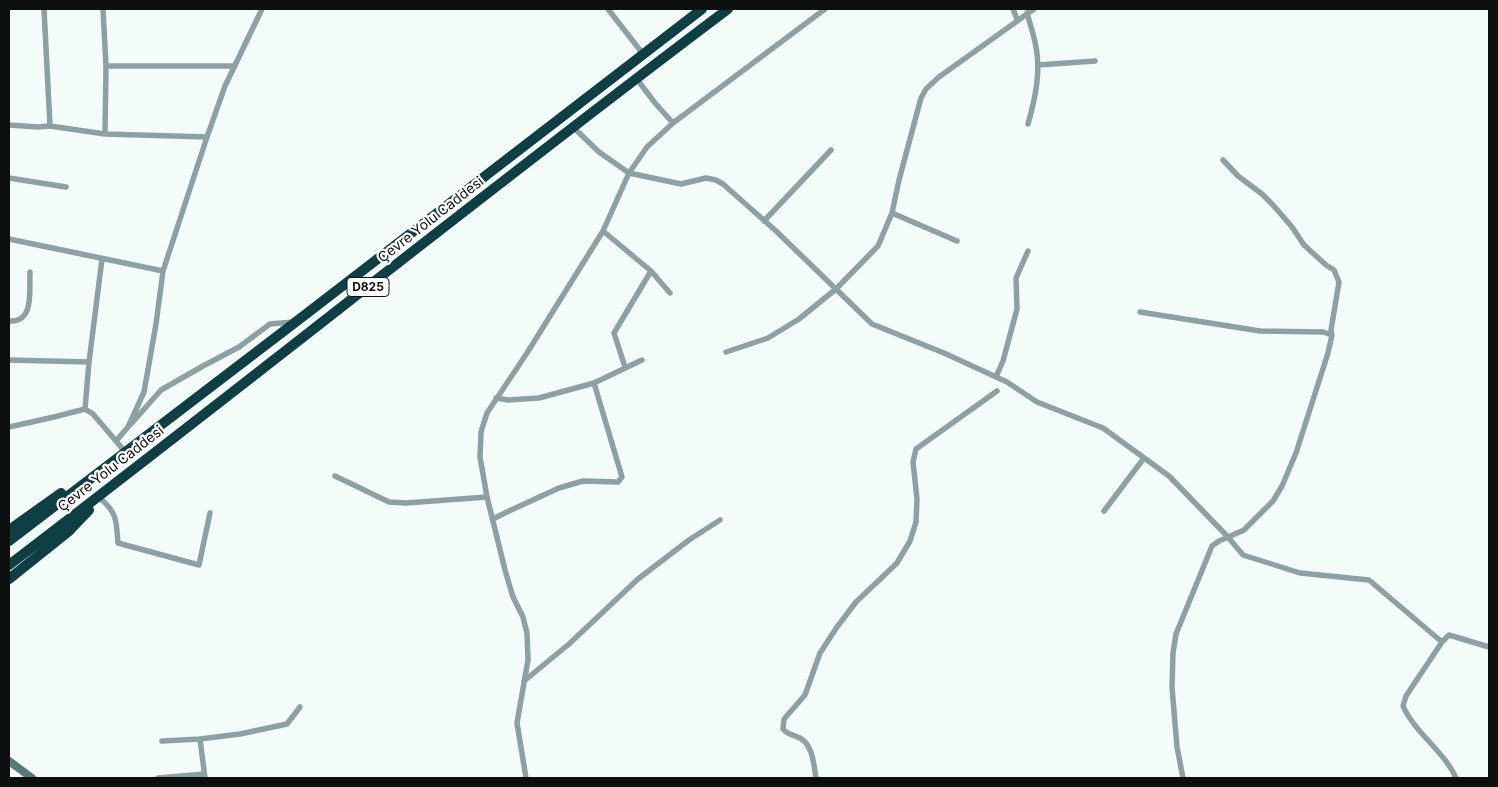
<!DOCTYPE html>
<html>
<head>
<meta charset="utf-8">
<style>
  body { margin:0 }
  #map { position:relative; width:1498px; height:787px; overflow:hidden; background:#f3fcf9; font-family:Inter,sans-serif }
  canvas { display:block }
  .frame { position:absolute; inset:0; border:10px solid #0c0f0e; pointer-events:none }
</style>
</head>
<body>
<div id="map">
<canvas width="1498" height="787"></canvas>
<div class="frame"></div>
</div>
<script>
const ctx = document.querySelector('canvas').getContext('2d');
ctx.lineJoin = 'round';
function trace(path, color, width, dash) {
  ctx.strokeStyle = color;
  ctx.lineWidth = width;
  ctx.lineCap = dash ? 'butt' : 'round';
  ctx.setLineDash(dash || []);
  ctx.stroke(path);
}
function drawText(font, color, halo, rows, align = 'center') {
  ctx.font = font + ' Inter,sans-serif';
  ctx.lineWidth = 4.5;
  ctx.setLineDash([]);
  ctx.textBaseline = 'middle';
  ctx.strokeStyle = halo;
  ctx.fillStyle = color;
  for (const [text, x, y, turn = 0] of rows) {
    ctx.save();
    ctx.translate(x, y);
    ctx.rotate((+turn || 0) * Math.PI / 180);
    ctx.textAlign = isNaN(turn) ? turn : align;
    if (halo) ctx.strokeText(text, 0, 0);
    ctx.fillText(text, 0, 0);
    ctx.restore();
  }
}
trace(new Path2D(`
  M44 9 50 126
  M103 9 106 66 105 134
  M608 9 643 54
  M1013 9 1017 19
  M1027 13C1030 24 1034 35 1036 47 1041 73 1035 99 1028 124
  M1038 65 1095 61
  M106 66H235
  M673 123 825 9
  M9 125 38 127 50 126 105 134 207 137
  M573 127 599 152 629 173 681 184 706 178 716 180 723 184 776 231 872 324 944 353 1007 382 1037 402 1103 428 1169 476 1228 537 1243 555 1300 573 1369 580 1442 642
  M1223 160 1238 176 1262 194 1273 205 1292 227 1304 245 1326 265 1334 270 1339 282 1331 330 1332 335
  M9 178 66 187
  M892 213 957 241
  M764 221 831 150
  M603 231 651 271 670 293
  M9 239 163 271
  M1140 312 1260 331 1323 332 1332 335 1328 353 1296 453 1282 486 1273 501 1244 530 1219 541 1212 546 1176 634 1173 653 1172 687 1177 747 1183 778
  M9 321C35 323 29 290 30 272
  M726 352 768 338 799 319 836 289 878 246 892 213 899 180 921 98 926 89 939 77 1034 9
  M9 360 89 362
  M625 367 614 333 651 271
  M996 377 1003 361 1017 309 1016 278 1028 251
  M496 398 508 400 539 398 594 383 642 360
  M85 409 89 362 102 259
  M131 424 161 390 203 366 239 347 270 324 293 322
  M9 427 54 417 85 409 93 414 116 441
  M125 452 116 441 128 427 144 392 156 324 163 271 207 137 225 86 262 9
  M335 476 389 502 406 503 487 497
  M100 498C118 514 116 521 118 543L199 565 210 513
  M1104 511 1144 458
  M493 519 509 511 559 488 583 481 618 482 622 477 594 383
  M524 681 569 644 638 579 689 540 720 520
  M200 739 205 778
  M162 741 200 739 240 734 287 724 300 707
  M158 778 204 774
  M526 778 517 723 528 660 527 633 523 617 513 597 505 570 487 497 480 457 481 432 487 413 527 353 603 231 629 173 647 147 673 123 655 103 636 78
  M816 778C814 766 813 745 800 738 794 735 788 735 783 729L784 719 805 695 820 653 837 627 856 602 897 563 910 541 916 522 917 499 913 462 916 449 997 391
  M1456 778C1444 751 1415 733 1403 706L1406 696 1442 642 1449 635 1489 647`), '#8da1a4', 5.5);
trace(new Path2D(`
  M9 761 32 778`), '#59767b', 8);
trace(new Path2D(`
  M9 530 61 493
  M9 541 297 321 702 9
  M9 565C250 381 486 191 728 9
  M9 579 69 531 89 510`), '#0f3f45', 10);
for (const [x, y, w] of [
  [368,287,42]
]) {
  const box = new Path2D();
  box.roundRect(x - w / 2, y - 9.5, w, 19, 4);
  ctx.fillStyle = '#fff';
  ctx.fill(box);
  trace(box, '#0c0f0e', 1);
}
drawText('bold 12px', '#0c0f0e', null, [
  ["D825",368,287]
]);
drawText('14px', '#0c0f0e', '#fff', [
  ["Çevre Yolu Caddesi",431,220,-38],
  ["Çevre Yolu Caddesi",111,469,-38]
]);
</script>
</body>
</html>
